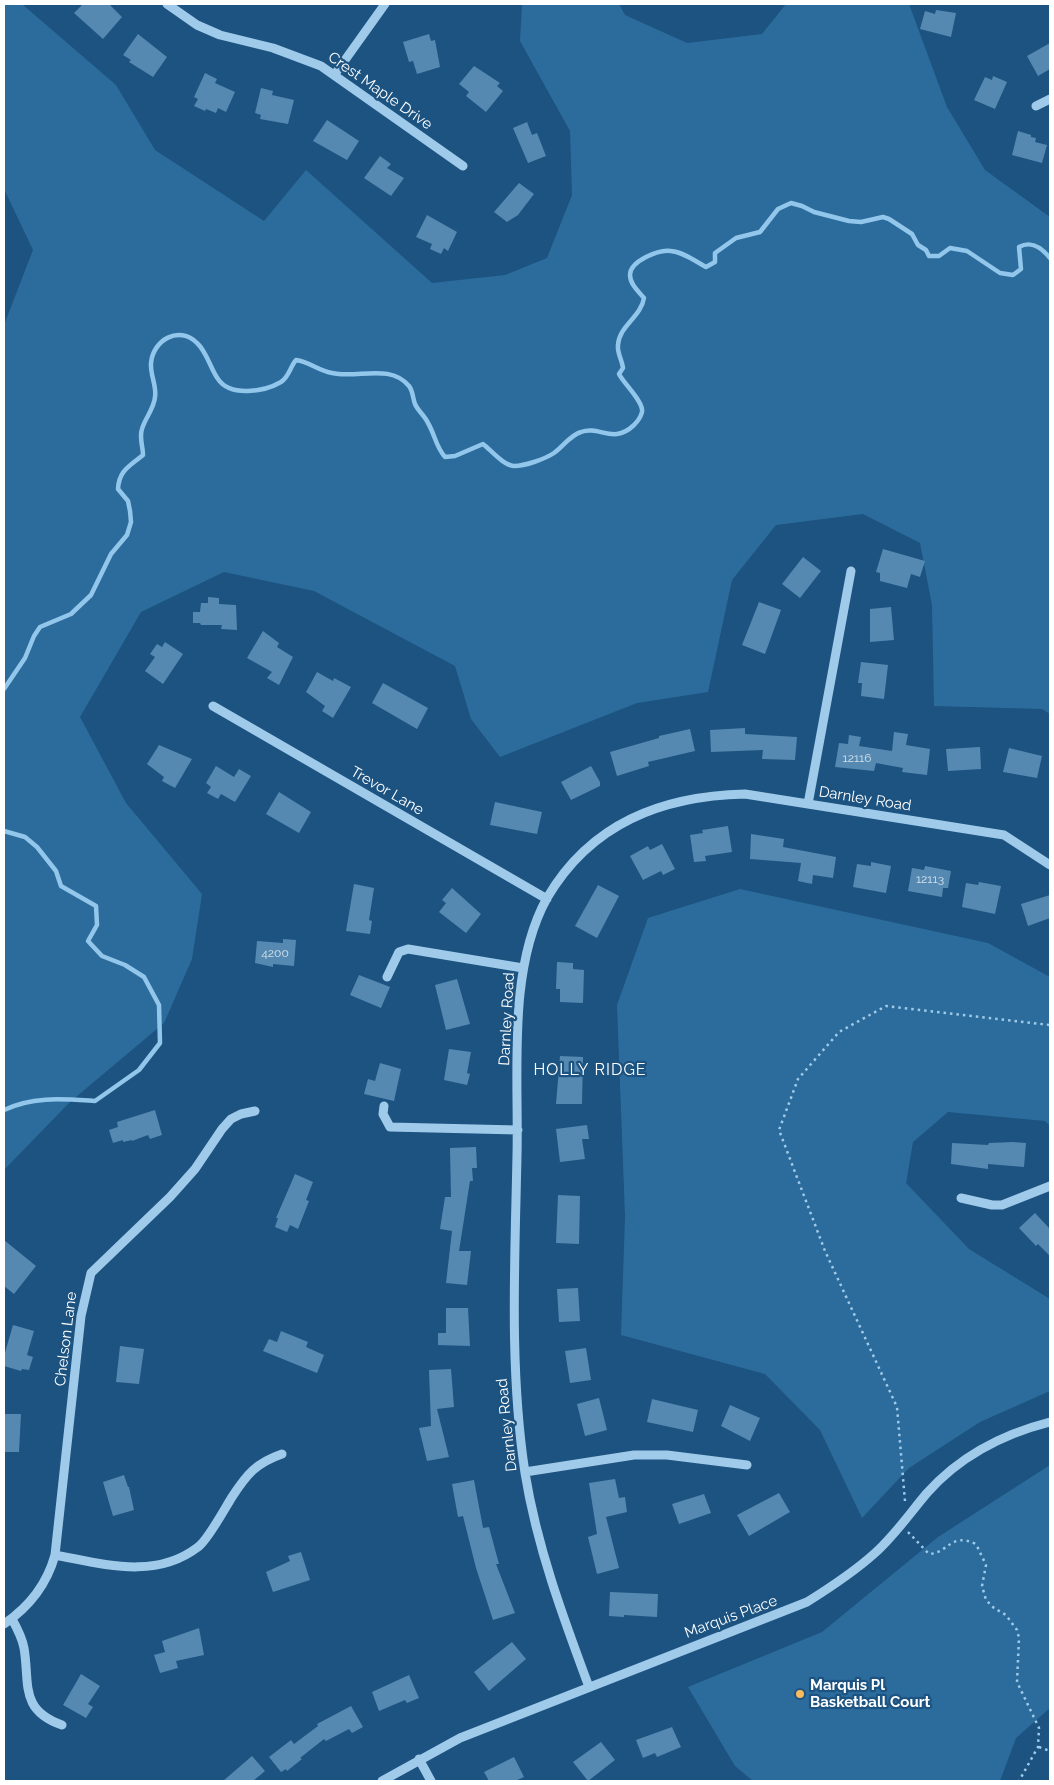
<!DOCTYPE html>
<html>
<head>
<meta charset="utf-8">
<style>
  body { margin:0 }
  #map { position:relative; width:1054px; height:1785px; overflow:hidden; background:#1c5380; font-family:Raleway,sans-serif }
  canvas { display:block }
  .frame { position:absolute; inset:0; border:5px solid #fff; pointer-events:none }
</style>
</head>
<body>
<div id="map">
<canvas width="1054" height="1785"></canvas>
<div class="frame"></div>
</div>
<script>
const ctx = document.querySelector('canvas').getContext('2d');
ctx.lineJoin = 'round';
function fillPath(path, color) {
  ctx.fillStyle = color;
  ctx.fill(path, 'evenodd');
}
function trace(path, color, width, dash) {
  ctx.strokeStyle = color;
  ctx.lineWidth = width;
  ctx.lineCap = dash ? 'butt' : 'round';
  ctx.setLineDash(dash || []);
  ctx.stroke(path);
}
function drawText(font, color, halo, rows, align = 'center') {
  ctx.font = font + ' Raleway,sans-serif';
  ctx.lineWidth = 4.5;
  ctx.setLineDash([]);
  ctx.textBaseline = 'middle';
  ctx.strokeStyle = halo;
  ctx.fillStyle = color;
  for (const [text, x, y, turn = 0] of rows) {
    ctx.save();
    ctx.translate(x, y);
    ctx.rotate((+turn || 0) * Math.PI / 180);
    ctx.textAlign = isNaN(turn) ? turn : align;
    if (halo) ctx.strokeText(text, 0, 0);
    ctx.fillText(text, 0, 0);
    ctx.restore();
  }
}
fillPath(new Path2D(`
  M4 4H22L116 85 155 150 264 221 306 170 432 283 505 275 547 258 572 195 570 131 520 41 522 4H619L625 15 687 43 762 34 786 4H909L947 107 985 170 1050 217V714L1042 709 934 706 932 605 920 543 863 514 776 525 732 580 708 692 637 703 500 757 471 719 455 666 314 591 224 572 141 612 80 717 126 803 202 894 192 959 164 1023 70 1102 4 1170V325L33 250 4 189Z
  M740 889 988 943 1050 977V1126L1045 1121 948 1112 913 1142 906 1183 969 1249 1050 1299V1391L980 1422 909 1468 862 1518 820 1430 765 1374 621 1335 625 1216 617 1005 648 918Z
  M1050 1465V1708L1016 1738 1000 1781H753L735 1766 688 1687 822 1632 938 1537Z`), '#2c6c9d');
trace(new Path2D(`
  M4 689 25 658 34 636 40 627 71 614 91 595 111 554 127 535 131 522 130 511 128 501 118 489C119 470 130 466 143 455 143 447 139 437 142 429 145 418 154 409 155 397 157 386 150 375 151 363 153 340 179 325 197 343 207 352 210 368 218 379 230 397 264 392 281 382 289 377 290 367 296 360 310 362 319 371 332 373 357 379 390 363 409 386 413 391 413 399 415 404 418 411 425 416 428 423 435 435 436 447 445 457L455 456 483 444C492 451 503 465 514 466 525 466 545 459 554 453 564 446 569 436 581 432 600 425 613 445 634 425 637 422 641 416 642 412 644 402 624 384 619 374L623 368C622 360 617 353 618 345 619 326 641 317 644 298 638 291 630 284 630 275 630 261 659 249 671 251 683 252 695 261 706 267L715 262V253L736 238 760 232 778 209 791 203 802 206 814 212 849 221 861 222 883 217 889 219 912 234 918 245 926 250 929 256H939L950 248 967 251 1000 273 1013 275 1021 269 1019 247C1032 240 1042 248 1050 258
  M4 831 25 837 37 847 56 871 61 886 96 906 97 925 88 941 102 956 125 965 144 977 159 1005 160 1043 139 1070 95 1101C63 1099 33 1096 4 1110`), '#93c6eb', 4.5);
fillPath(new Path2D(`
  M83 4H109L122 17 103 39 74 13Z
  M936 10 956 13 951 37 920 29 925 11 935 14Z
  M138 34 167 57 153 77 129 62 131 60 123 55Z
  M429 34 431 41 435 40 440 67 417 74 413 61 409 62 403 42Z
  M1050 43V69L1038 76 1027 56Z
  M474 66 500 83 497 86 503 91 486 112 466 96 469 92 459 84Z
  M205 73 217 79 215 83 235 92 226 112 218 108 216 113 206 109 205 111 194 106 198 99 194 97Z
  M993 76 1007 82 995 109 974 100 985 77 992 80Z
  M261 88 273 91 272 95 294 100 288 124 260 119 261 115 255 113Z
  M327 120 359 141 347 160 313 141Z
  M527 122 532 135 537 133 546 156 528 163 513 128Z
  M1018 131 1031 135V137L1036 138 1035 142 1047 145 1042 163 1012 155Z
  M380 156 391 164 387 168 404 178 391 196 364 178Z
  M519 183 534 194 518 215 507 222 494 212Z
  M427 215 457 232 448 251 444 248 441 254 430 249 432 244 416 237Z
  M883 549 925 561 920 577 911 574 907 588 880 581V573L876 572Z
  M803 557 821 571 800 598 782 584Z
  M208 597 219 598V604L236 605 237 630 221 629 222 625H201L200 623H193V612H200L201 603H208Z
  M759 602 781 610 765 654 742 645Z
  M891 607 894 640 870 642V609Z
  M263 631 279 643 277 647 293 657 279 685 267 678 272 672 247 658Z
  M165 642 183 654 163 684 145 671 155 657 150 654 157 644 162 647Z
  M861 662 888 665 884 699 861 696 862 683H858Z
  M317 672 333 681 334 678 351 687 333 718 322 711 325 706 306 692Z
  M383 683 428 708 417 729 372 703Z
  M745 728V734L797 737 795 760 762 759 763 750 711 752 710 730Z
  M690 729 695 751 648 762 649 766 617 776 610 752 659 738V736Z
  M894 732 908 734 906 745 930 749 927 775 902 772 903 768 876 763 874 771 835 767 839 743 848 744 849 735 861 737 859 746 892 751Z
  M159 745 192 759 175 788 162 781 164 777 147 764Z
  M980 747 981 769 948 771 946 749Z
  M1009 748 1042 756 1037 778 1003 772Z
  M216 766 234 777 239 769 251 776 235 802 221 794 218 799 207 793 211 787 206 783Z
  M591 766 600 782V786L571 800 561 782Z
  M279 792 311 812 299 833 266 814Z
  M495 802 542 812 537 834 490 825Z
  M728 826 732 852 705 856 706 861 694 862 690 835 703 833 702 830Z
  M751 834 784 839 783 847 836 857 833 878 813 875 812 884 798 881 801 863 750 859Z
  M662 844 675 869 663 875 661 871 643 880 630 856 648 846 650 850Z
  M871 862 891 866 886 893 853 887 857 864 871 866Z
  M925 866 951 871 948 888H943L942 897 908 891 912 868 924 870Z
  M979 882 1001 886 995 914 962 907 966 883 978 885Z
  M354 884 374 888 369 920 372 921 370 934 346 931Z
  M598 885 619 896 597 938 575 926Z
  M452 888 481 914 466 933 439 912 446 903 442 900Z
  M1050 895V918L1028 926 1021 904Z
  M283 939 296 940 294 966 273 964V967L255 963 257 941 283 943Z
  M557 962 573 963V969L584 970 583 1003 560 1002V989H556Z
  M359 975 390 987 381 1008 350 995Z
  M457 979 470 1024 446 1030 435 985Z
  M449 1049 471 1052 467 1073 470 1074 467 1085 444 1080Z
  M560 1056 583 1057 582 1104H556Z
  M380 1063 401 1069 394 1101 364 1094 368 1079 375 1081Z
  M155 1110 162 1135 150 1139 148 1135 132 1141V1140L123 1142V1140L113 1143 109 1130 118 1127 117 1122Z
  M587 1125 589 1139H582L585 1159 560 1162 556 1129Z
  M1013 1142 1026 1143 1024 1167 988 1164V1169L951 1164 952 1143 988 1145 989 1143Z
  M476 1147 477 1168H472L473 1181H470L459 1251H471L467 1285 446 1283 452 1231 440 1229 445 1197H451L450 1148Z
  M295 1174 313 1182 306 1200 309 1201 298 1229 290 1225 287 1232 275 1227 278 1218H276Z
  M558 1195 580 1196 579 1244 556 1243Z
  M1035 1213 1050 1229V1256L1038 1244 1036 1246 1019 1228Z
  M4 1240 36 1266 14 1294 4 1286Z
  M578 1288 580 1321 559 1322 557 1289Z
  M446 1308H468L470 1346 438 1345V1333H446Z
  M13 1325 34 1331 27 1355 33 1357 29 1370 22 1369 21 1371 4 1366V1356Z
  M281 1331 308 1342 306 1347 324 1355 317 1373 263 1351 269 1339 277 1342Z
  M120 1346 144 1349 139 1384 116 1382Z
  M586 1348 591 1380 570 1383 565 1351Z
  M451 1369 454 1407 437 1409 449 1457 427 1461 419 1428 431 1426 429 1370Z
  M599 1398 607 1430 585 1436 577 1404Z
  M652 1399 698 1410 693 1432 647 1422Z
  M730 1405 760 1418 750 1441 721 1426Z
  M4 1414H21L19 1452H4Z
  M124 1475 128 1487H129L134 1510 113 1516 103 1482Z
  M615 1479 619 1498 625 1497 627 1512 606 1517 619 1568 597 1574 588 1537 597 1534 589 1483Z
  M474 1480 483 1528 489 1527 499 1564H496L515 1613 493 1620 476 1568 463 1516 458 1517 452 1484Z
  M779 1493 790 1512 749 1536 737 1515Z
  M704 1494 711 1513 679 1524 672 1504Z
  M301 1552 310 1580 273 1592 266 1572 290 1561 288 1556Z
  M610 1592 658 1594 657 1617 624 1615V1617L609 1616Z
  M199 1628 204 1655 176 1661 178 1668 160 1673 154 1655 165 1652 162 1641Z
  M512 1642 526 1659 489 1691 474 1672Z
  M81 1674 100 1686 88 1704 93 1707 86 1718 63 1705Z
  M409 1675 419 1698 407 1703 405 1700 379 1711 372 1692Z
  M351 1706 363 1727 352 1733 349 1729 326 1741 324 1739 300 1758 302 1759 287 1771 286 1769 281 1772 269 1757 291 1740 294 1744 318 1726 317 1724Z
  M672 1727 681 1747 657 1757 655 1753 643 1758 636 1740Z
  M601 1742 615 1760 588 1781 573 1762Z
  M252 1756 265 1771 253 1781H223Z
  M514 1757 524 1777 515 1781H489L484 1772Z`), '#5589b1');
trace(new Path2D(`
  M905 1501 897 1407 825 1251 779 1130 798 1079 839 1032 886 1006 1050 1025
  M908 1532 929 1554C949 1553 950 1532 976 1544L986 1565 982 1586 986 1600 994 1608 1006 1615 1017 1630 1019 1638 1017 1682 1039 1728 1038 1747 1019 1781
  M1039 1747 1050 1751`), '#a0cae9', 2.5, [2.5, 4]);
trace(new Path2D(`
  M167 4 197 25 220 35 273 48 321 66 463 166
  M335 74 385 4
  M1036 106 1050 99
  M213 706 547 899
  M808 804 851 571
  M387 977 399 952 408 949 523 968
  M384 1106 383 1114 390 1127 518 1130
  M961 1198 992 1205H1002L1050 1186
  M525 1472 634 1455H667L747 1465
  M55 1555C104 1564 155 1580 198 1547 208 1540 225 1508 232 1497 247 1474 256 1463 282 1454
  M12 1619C17 1628 22 1637 24 1648 30 1683 19 1710 62 1725
  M4 1624C29 1607 47 1584 55 1555L81 1316 91 1273 170 1197 195 1169 222 1129 231 1119 241 1114 255 1111
  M589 1687C563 1617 537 1547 525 1473 509 1368 515 1260 517 1155 519 1074 507 970 547 898 591 823 662 796 745 794L1004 835 1050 865
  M419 1759 431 1781
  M382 1781 460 1738 807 1602C831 1587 854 1572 875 1553 895 1535 910 1513 927 1493 960 1456 1003 1434 1050 1422`), '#a0cae9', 9);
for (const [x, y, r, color] of [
  [800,1694,5,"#f9bb5e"]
]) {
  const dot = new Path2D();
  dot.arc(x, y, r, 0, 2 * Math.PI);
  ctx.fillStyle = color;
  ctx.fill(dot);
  trace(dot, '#1c5380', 2);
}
drawText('12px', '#d4e2ec', null, [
  ["12116",857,758],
  ["12113",930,879],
  ["4200",275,953]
]);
drawText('15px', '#fff', '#1c5380', [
  ["Crest Maple Drive",380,91,35],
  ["Trevor Lane",387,791,30],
  ["Darnley Road",865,799,9],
  ["Darnley Road",507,1019,-87],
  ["Chelson Lane",66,1339,-83],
  ["Darnley Road",507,1425,-96],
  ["Marquis Place",731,1617,-20]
]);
drawText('bold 15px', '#fff', '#1c5380', [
  ["Marquis Pl",810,1685],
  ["Basketball Court",810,1702]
], 'left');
ctx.letterSpacing = '1px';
drawText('16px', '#fff', '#1c5380', [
  ["HOLLY RIDGE",590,1070]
]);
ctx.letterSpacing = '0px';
</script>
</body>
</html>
